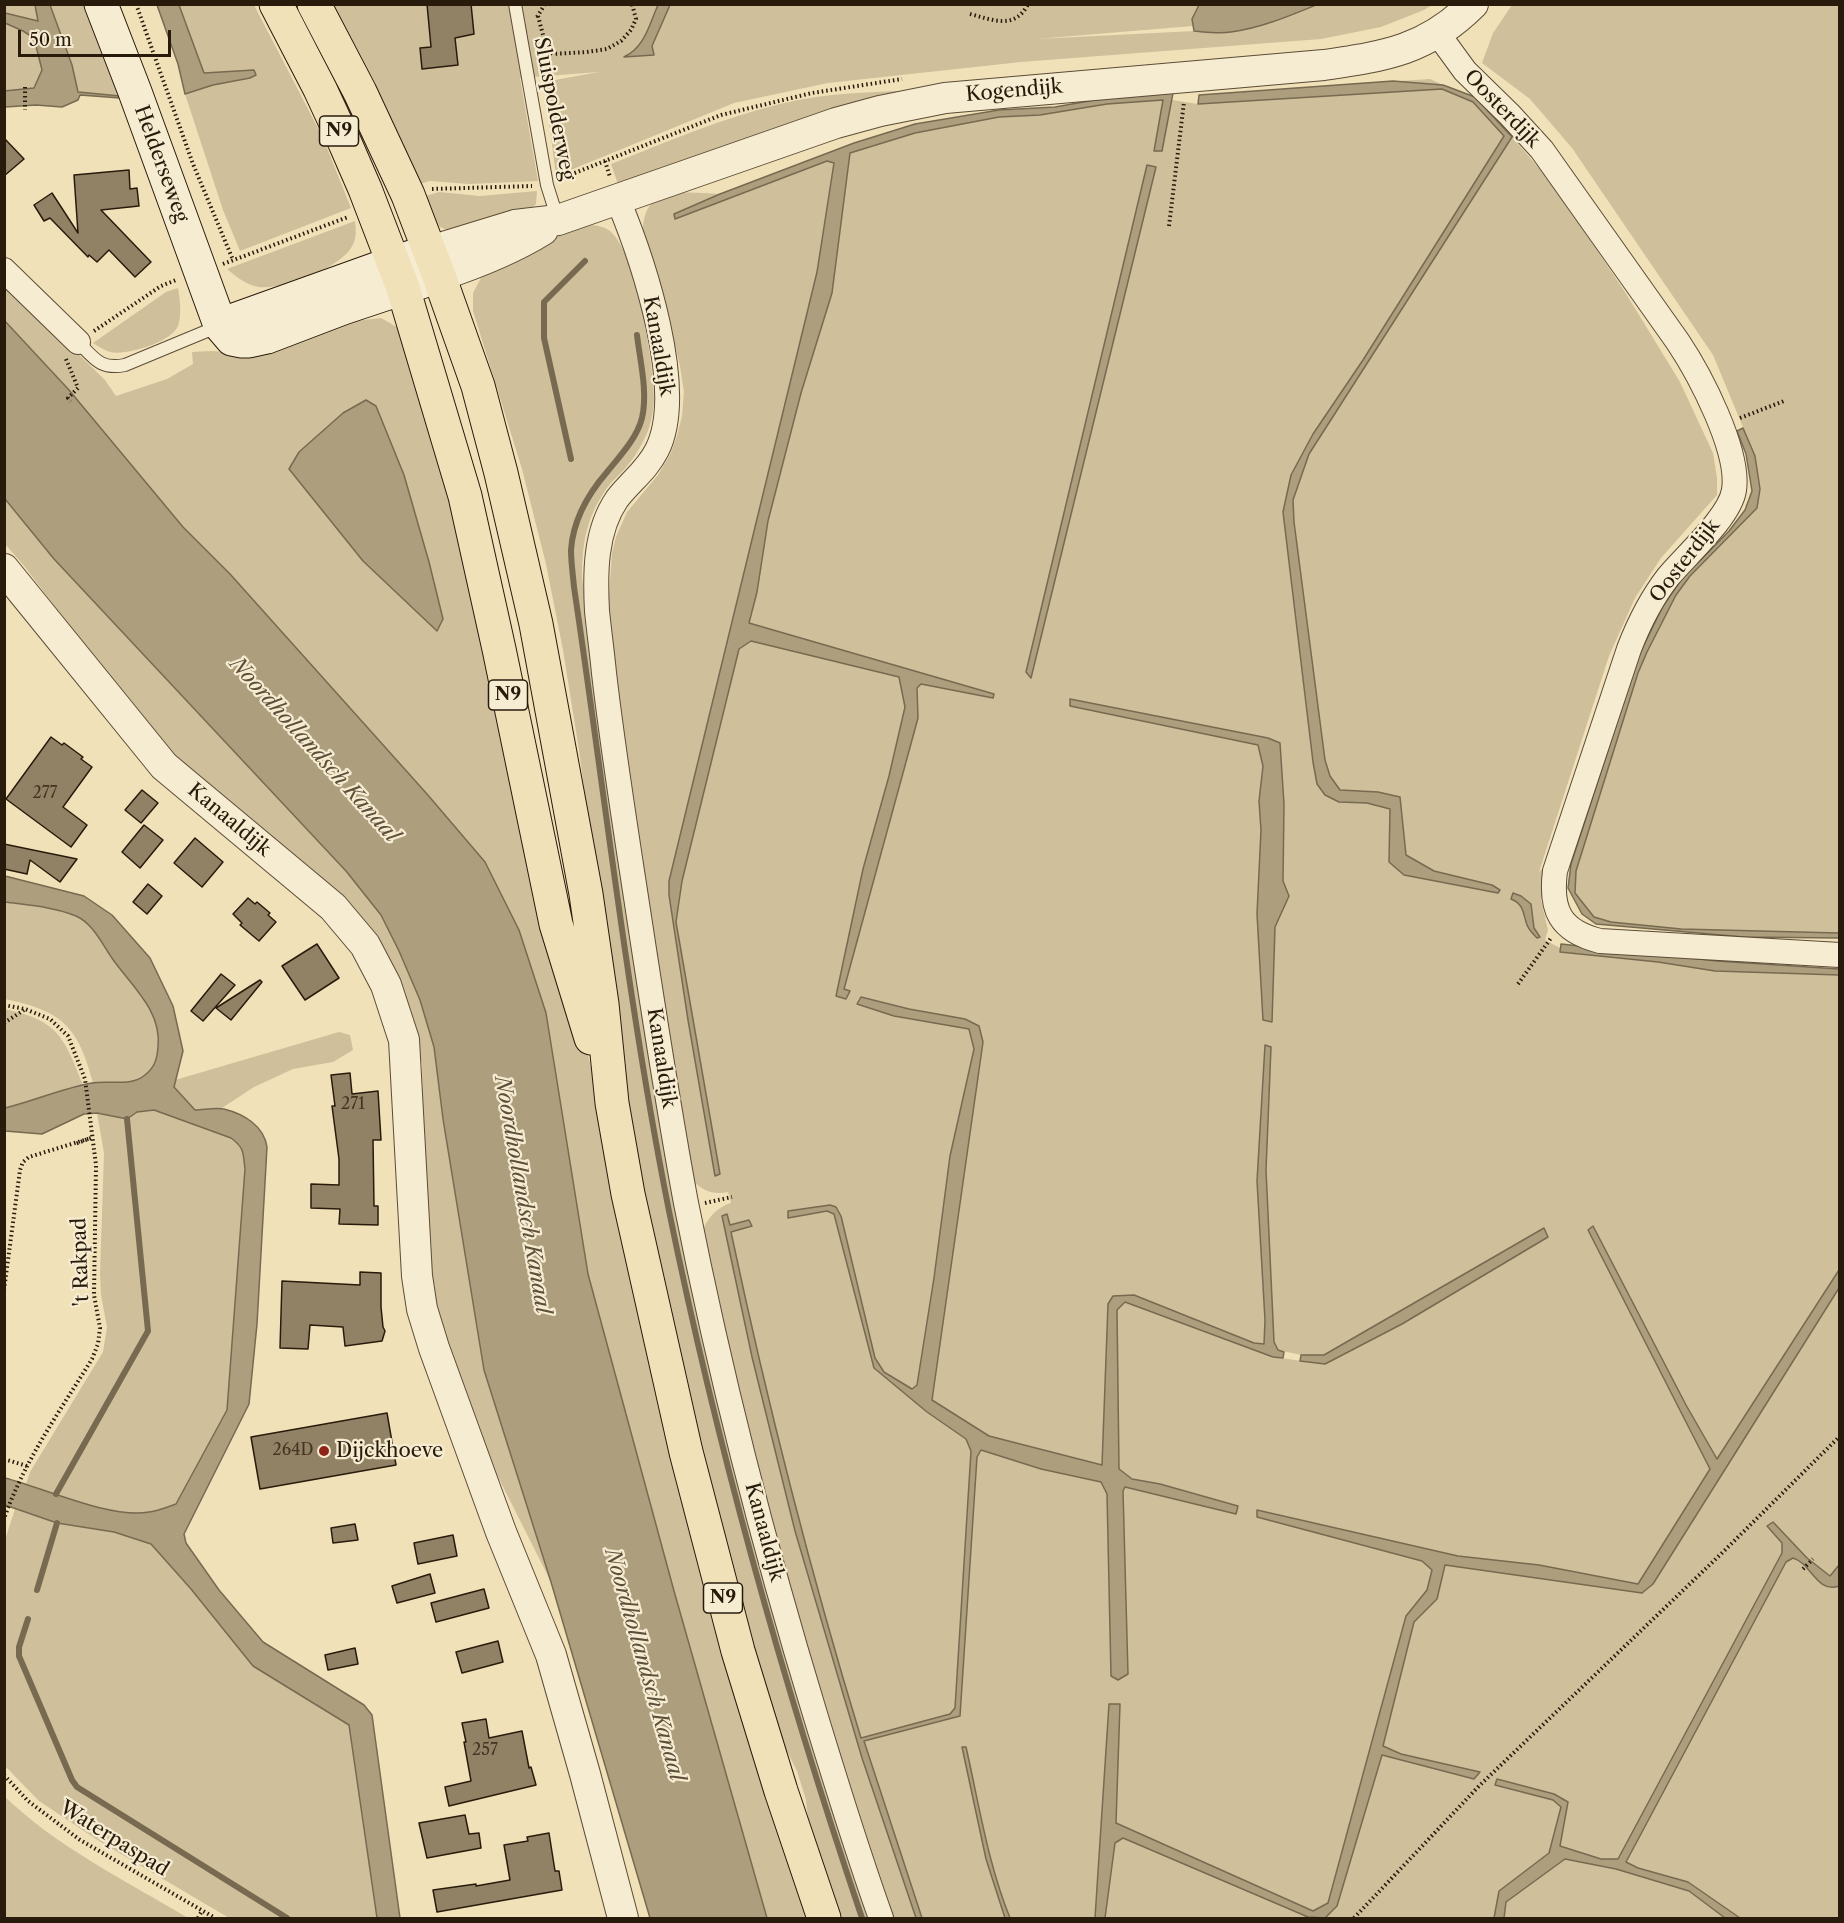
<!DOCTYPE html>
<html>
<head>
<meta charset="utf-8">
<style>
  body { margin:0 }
  #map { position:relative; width:1844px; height:1923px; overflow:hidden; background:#f1e1b8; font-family:"Libre Caslon Text",serif }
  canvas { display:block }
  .frame { position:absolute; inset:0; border:6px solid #291b0c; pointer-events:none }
  .scale { position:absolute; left:18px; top:30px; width:153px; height:27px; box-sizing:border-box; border:3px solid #291b0c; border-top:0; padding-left:8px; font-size:18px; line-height:21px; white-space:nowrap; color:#291b0c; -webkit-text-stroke:4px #f6ecd1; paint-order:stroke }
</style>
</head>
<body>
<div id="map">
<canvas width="1844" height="1923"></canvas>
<div class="frame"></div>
<div class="scale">50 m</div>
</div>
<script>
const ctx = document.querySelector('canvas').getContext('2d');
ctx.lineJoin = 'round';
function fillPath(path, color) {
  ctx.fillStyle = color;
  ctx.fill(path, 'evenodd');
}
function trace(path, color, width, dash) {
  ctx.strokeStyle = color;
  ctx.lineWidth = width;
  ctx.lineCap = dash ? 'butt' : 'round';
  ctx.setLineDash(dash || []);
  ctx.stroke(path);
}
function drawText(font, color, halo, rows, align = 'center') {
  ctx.font = font + ' "Libre Caslon Text",serif';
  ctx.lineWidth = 4.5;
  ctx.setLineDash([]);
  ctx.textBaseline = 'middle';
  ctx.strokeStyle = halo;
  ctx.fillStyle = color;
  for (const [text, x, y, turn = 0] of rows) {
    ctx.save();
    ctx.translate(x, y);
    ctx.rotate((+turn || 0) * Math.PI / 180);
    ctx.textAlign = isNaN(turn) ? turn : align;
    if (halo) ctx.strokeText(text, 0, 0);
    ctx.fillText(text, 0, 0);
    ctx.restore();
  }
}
fillPath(new Path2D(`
  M5 5H35L39 21 5 13Z
  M50 5H87L120 96 78 92 72 65Z
  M179 5H254L323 138 351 208 240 251 223 210 185 94 213 85 250 78 204 73Z
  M325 5H1260L1205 25 1036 39 1194 31 1214 33 1273 22 1316 5H1432L1424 10 1381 27 1321 39 1021 62 828 83 734 103 556 176 544 82 599 72 520 78 538 181 469 184 430 181 412 186Z
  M1512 5H1839V933L1681 929 1611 922 1594 917 1575 893 1576 871 1638 673 1647 652 1676 595 1690 576 1757 508 1760 489 1755 456 1713 355 1572 148 1530 99 1482 63 1493 33Z
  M4 23 23 31 34 38 42 70 34 88 5 91Z
  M1430 79 1475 100 1512 137 1551 182 1625 292 1680 382 1713 453 1717 478V495L1661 558 1635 598 1609 656 1539 872 1553 858 1541 900 1548 930 1545 940 1562 949 1660 955 1839 974V1918H1010L1000 1891 986 1838 966 1747H962L986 1859 1005 1918H922L864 1741 960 1716 977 1457 981 1450 1041 1469 1101 1481 1107 1494 1123 1491 1125 1487 1235 1514 1237 1505 1160 1484 1132 1479 1119 1469 1117 1310 1125 1302 1273 1357 1325 1364 1402 1324 1548 1237 1544 1229 1324 1356 1301 1355 1278 1350 1274 1343 1266 1170 1271 1047 1265 1045 1257 1181 1265 1320 1264 1345 1254 1343 1113 1296 1108 1304 1102 1465 989 1436 932 1400 983 1042 979 1026 965 1019 909 1009 861 997 858 1004 894 1016 970 1029 974 1049 950 1156 934 1278 917 1385 911 1389 884 1371 875 1358 841 1216 836 1207 789 1218 827 1211 834 1214 874 1368 927 1412 966 1439 971 1451 955 1708 951 1714 861 1738C810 1571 767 1402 731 1231L751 1226 749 1220 730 1225 727 1214 722 1216 752 1357 795 1531 862 1758 916 1918H890L773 1541 702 1233C706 1219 717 1207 731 1203L728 1192C713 1195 703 1191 692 1180L659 1005 607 623 612 553 616 537 627 512 658 475 670 455 677 436 682 416 684 392 680 366 663 298 643 233C642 183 686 193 720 194L675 214V219L827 161 834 163 817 272 669 881V895L688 1020 715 1176 720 1173 676 922 682 881 739 649 751 641 899 677 905 707 889 776 863 870 836 996 844 989 918 718 917 688 921 683 992 698 994 694 749 623 757 592 768 521 801 393 832 293 850 152 915 133 999 117 1040 115 1107 104 1164 100 1154 151 1172 100 1198 104 1294 88ZM1518 901 1531 904 1534 928 1540 936 1528 928 1524 911Z
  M927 90 619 187 611 164C667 142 722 118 780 104 828 92 877 92 927 90Z
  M537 191 536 204 529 211 450 231C432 225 424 216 415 199L439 192 480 196Z
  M355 221C356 231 357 239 351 248 339 268 282 290 259 287 246 285 237 277 227 269Z
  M593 225C599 226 605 227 610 231 637 254 653 361 654 397 654 407 652 418 649 428 643 444 634 459 623 471 619 475 614 479 610 484 587 514 582 541 582 578L615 812 671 1162 873 1918H837L810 1839 806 1800 797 1771 774 1725 676 1357 625 1098 579 750 563 650 546 564 522 469 473 311V293L482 276 537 243 571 229Z
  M4 282 105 380 116 396 167 379 193 364 192 352 211 351 250 353 346 322 381 318 402 330 454 479 553 936 588 1055 807 1918H767L674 1591 588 1274 546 1013 519 930 485 862 427 794 230 574 183 527 69 390 5 320ZM343 413 404 475 429 562 443 618 437 631 363 561 289 469 299 452Z
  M178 288C180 300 182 314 178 326 171 342 126 356 110 352 104 350 98 346 93 343L166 292Z
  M4 499 54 559 346 871 381 915 399 951 420 1000 434 1047 443 1119 484 1370 551 1582 474 1429 442 1336 425 1248 422 1065 412 1023 355 917 314 871 171 756 94 659 25 567 5 544Z
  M5 902C24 905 60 908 77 916 97 926 108 952 121 969 131 984 146 997 153 1014 165 1041 160 1079 125 1083 115 1084 104 1082 93 1083 78 1026 62 1011 5 999Z
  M4 1009C58 1020 64 1037 83 1085L5 1108Z
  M339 1032 350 1035 353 1050 333 1062 293 1069 254 1087 222 1108 195 1110 174 1087 175 1080Z
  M154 1110 231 1138C245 1148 243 1154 245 1169L227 1410 176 1504C167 1507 158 1511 149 1513 113 1518 60 1495 26 1484L30 1472 103 1352 107 1327 101 1295 100 1274 104 1153 97 1113 127 1119 137 1112Z
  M15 1509 57 1523 114 1532 151 1544 191 1589 350 1725 377 1918H229L99 1841 39 1801 5 1766 4 1543Z
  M4 1796C57 1847 126 1881 188 1918H5Z`), '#cfbf9b');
const water = new Path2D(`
  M35 5H50L72 65 78 92 120 96V98L80 95 78 100 62 107 36 105 5 107 4 91 34 88 42 70 34 38 23 31 5 23V13L38 21Z
  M157 5H179L204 73 254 70 256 75 250 78 213 85 185 94 178 64Z
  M658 5H670L652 46 654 55 624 57C645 47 649 25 658 5Z
  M1199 5V4L1316 5C1289 16 1261 28 1231 32 1219 34 1206 32 1194 31L1192 19Z
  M1393 81 1443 85 1475 97 1512 137 1309 454 1293 500 1294 522 1325 760 1330 776 1340 790 1378 792 1400 797 1406 855 1434 871 1492 885 1500 890 1498 893 1404 875 1389 862 1390 809 1367 803 1339 802 1325 795 1317 784 1313 762 1283 512 1291 475 1313 434 1363 360 1504 136 1473 102 1442 89 1198 104 1199 95Z
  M1173 93 1162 151H1154L1163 100 1107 104 1040 115 999 117 915 133 850 153 832 293 801 393 768 521 757 592 749 623 994 694 993 698 921 684 917 688 918 718 844 989 850 991 846 999 836 996 863 869 889 776 905 707 899 677 751 641 739 649 682 881 676 922 720 1174 715 1176 688 1020 669 895V881L817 272 834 163 827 161 675 219 674 214 720 194 854 143 915 124 999 110 1055 107 1106 98Z
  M1147 165 1156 167 1031 678 1026 672Z
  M4 320 69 390 183 527 230 574 427 794 485 862 519 930 546 1013 588 1274 674 1591 767 1918H650L551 1582 484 1370 443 1119 434 1047 420 1000 399 951 381 915 346 871 54 559 5 499Z
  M366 400 376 406 404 475 429 562 443 619 437 631 363 561 289 469 299 452 343 413Z
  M1743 428 1755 456 1760 489 1757 508 1690 576 1676 595 1647 652 1638 673 1576 871 1575 893 1594 917 1611 922 1681 929 1839 933V938L1744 937 1596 924 1582 914 1568 888 1571 864 1639 655 1663 606 1681 580 1729 531 1745 510 1752 491 1746 454 1737 431Z
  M1070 699 1268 738 1280 743 1284 804 1283 881 1289 896 1275 927 1272 1022 1263 1020 1257 914 1261 830 1259 801 1263 766 1258 745 1070 706Z
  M5 876 84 896 112 915 150 958 173 1006 183 1051 174 1087 195 1110C204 1110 215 1107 224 1109 244 1114 264 1126 267 1147L257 1324 249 1404 184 1534 186 1543 219 1590 263 1642 364 1705 372 1715 400 1918H377L349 1725 253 1666 191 1589 151 1544 114 1532 57 1523 5 1505V1478C44 1488 110 1519 149 1512 158 1511 168 1507 176 1504L227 1410 245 1169C243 1154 245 1148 231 1138L154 1110 137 1112 127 1119 97 1113 84 1114 42 1134 5 1131V1108C34 1101 63 1088 92 1083 109 1080 131 1087 145 1075 155 1067 157 1059 158 1047 162 1012 133 987 114 961 103 946 94 924 76 916 55 907 27 905 5 902Z
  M1513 893 1521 896 1531 904 1534 928 1540 937 1537 938C1533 934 1529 930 1527 925 1523 914 1524 904 1511 899Z
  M1561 944 1717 961 1839 969V975L1715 971 1658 962 1560 952Z
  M861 997 909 1009 965 1019 979 1026 983 1042 932 1400 989 1436 1102 1465 1108 1304 1113 1296 1134 1295 1254 1343 1264 1344 1265 1320 1257 1181 1265 1045 1271 1047 1266 1170 1274 1342 1278 1350 1284 1352 1283 1358 1273 1357 1125 1302 1117 1310 1119 1469 1132 1479 1160 1484 1238 1506 1236 1514 1125 1487 1123 1491 1128 1674 1118 1680 1111 1676 1107 1494 1101 1482 1041 1469 981 1450 977 1457 960 1716 864 1741 922 1918H916L862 1758 795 1531 752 1357 722 1216 727 1214 730 1225 749 1220 752 1226 731 1232C767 1402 810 1571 861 1738L950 1714 955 1708 971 1451 966 1439 927 1412 874 1368 834 1214 827 1211 788 1218V1211L830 1205 836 1207 841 1216 875 1358 884 1372 912 1389 917 1385 934 1278 950 1156 974 1049 969 1029 894 1016 857 1004Z
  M1593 1226 1686 1405 1717 1459 1839 1270V1288L1653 1584 1642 1593 1445 1565 1437 1599 1414 1622 1383 1746 1401 1754 1480 1772 1474 1779 1382 1755 1337 1906 1325 1918 1308 1917 1123 1838 1115 1843 1105 1918H1095L1109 1704H1120L1116 1823 1313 1911 1328 1903 1406 1616 1427 1590 1432 1570 1422 1561 1257 1517V1510L1458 1556 1539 1565 1638 1584 1710 1469 1588 1230Z
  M1544 1228 1548 1237 1402 1324 1325 1364 1300 1361 1301 1355H1324Z
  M1773 1522 1807 1558 1830 1576 1839 1565V1586C1817 1594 1811 1563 1793 1558L1786 1562 1626 1862 1638 1868 1688 1882 1740 1918H1725L1689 1891 1616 1869 1565 1859 1506 1902 1504 1918H1494L1499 1891 1549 1853 1561 1807 1553 1800 1495 1785 1497 1779 1554 1794 1568 1802 1560 1846 1601 1859H1618L1782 1553V1543L1767 1526Z
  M962 1747H966C979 1804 988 1864 1010 1918H1005L986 1859Z`);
fillPath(water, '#ad9e7e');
trace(water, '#786a50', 1.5);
trace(new Path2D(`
  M637 335C640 361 648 392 642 418 637 438 620 456 607 472 588 494 573 521 571 550 571 563 573 575 574 587 605 795 628 1005 669 1211 718 1451 784 1687 862 1918
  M571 459 544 338V302L585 261
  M56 1494 148 1331 127 1119
  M37 1590 57 1523
  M28 1619 19 1647V1656L72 1780 77 1787 287 1918`), '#786a50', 6);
const building = new Path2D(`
  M427 4H471L474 34 455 38 458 65 422 69 420 48 431 47Z
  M4 138 24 159 4 176Z
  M129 170 130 189 137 188 139 206 101 210 151 262 135 277 109 250 97 262 89 255 88 257 50 218 44 221 34 205 52 193 78 233 74 175Z
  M51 737 62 745 64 743 83 757 81 759 92 767 63 807 87 825 71 847 6 799Z
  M142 790 158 803 141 823 125 810Z
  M144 825 163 840 140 868 122 852Z
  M195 838 223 862 202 887 174 863Z
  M4 844 33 850 77 859 60 882 30 860 27 874 4 869Z
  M148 884 162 896 147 914 133 902Z
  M248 898 255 904 257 902 270 913 268 915 276 922 259 941 240 925 242 923 233 914Z
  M317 944 339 978 305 1000 282 966Z
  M221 974 235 985 203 1021 191 1011Z
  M260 980 262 982 231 1020 216 1008Z
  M350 1073 352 1094 378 1091 381 1140H373L374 1206H378V1225L339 1224 340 1209 311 1208V1184L339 1185V1159L332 1106H335L331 1075Z
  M360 1272 381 1273V1307L383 1327 385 1331 382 1341 345 1346 343 1327 310 1325 308 1349 280 1348 282 1281 360 1285Z
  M387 1413 396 1465 260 1489 251 1437Z
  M355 1524 358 1540 333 1543 331 1528Z
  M453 1535 457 1556 418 1564 414 1543Z
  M430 1574 435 1593 397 1603 392 1586Z
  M484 1589 489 1608 436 1622 431 1603Z
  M498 1641 503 1662 462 1673 456 1652Z
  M355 1648 358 1664 328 1670 325 1655Z
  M486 1719 489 1738 522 1731 529 1768 531 1767 536 1785 449 1806 445 1787 471 1781 464 1742H466L462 1723Z
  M465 1815 469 1834 479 1833 481 1848 427 1858 419 1823Z
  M549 1833 555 1871H559L562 1890 437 1912 433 1890 476 1884V1886L510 1880 504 1845 528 1841 527 1837Z`);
fillPath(building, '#918265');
trace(building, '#291b0c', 1.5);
const service = new Path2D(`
  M515 4 547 185 558 220
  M78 342C94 358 100 370 125 365L219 326`);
const minor = new Path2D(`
  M1438 34 1465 71 1510 115 1542 150 1678 342C1700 375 1740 451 1734 490 1730 517 1686 555 1668 577 1651 599 1639 623 1629 649L1555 871C1550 910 1560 931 1600 941L1840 955
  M618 200C643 260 687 390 657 450 647 470 630 482 617 499 595 531 595 573 597 611 599 631 602 652 604 673 614 759 628 844 641 930 655 1021 669 1112 686 1203 720 1375 764 1547 815 1714 836 1783 857 1851 881 1918
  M4 270 78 342`);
const tertiary = new Path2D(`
  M430 251 515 225 558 220 836 123 880 111 945 98 1324 65C1386 56 1427 50 1473 4
  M439 276C475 264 511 250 543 230
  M4 569 164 766 333 907 365 945 386 985 404 1040 417 1276 422 1309 434 1348 501 1532 551 1655 585 1774 623 1918`);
const secondary = new Path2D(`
  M101 4 135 92 220 325 232 339 242 341H249L267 337 343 308 439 276
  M220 325 393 263 430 251`);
const primary = new Path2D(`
  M276 4 320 89 345 143 365 189 403 288 465 496 499 649 556 924 591 1038
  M314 4 360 92 408 195 439 276 478 386 501 473 536 624 586 894 602 1004 612 1103 628 1194 686 1452 738 1651 781 1791 824 1918`);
trace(service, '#5b4c37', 14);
trace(minor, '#5b4c37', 26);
trace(tertiary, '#5b4c37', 32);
trace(secondary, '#291b0c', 35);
trace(primary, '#291b0c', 35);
trace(new Path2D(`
  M136 4 193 164 233 260
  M970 14C993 20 1015 30 1028 4
  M538 16 547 50 553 54 587 52 607 49 621 41 631 30 636 19 632 4
  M537 17 545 4
  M25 87V110
  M605 161 610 177
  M562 178 721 115 812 93 902 79
  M432 189 532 186
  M1169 226 1184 102
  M223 264 348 217
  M94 331 161 286 176 280
  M66 359 78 388 68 398 71 401
  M1740 418 1784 401
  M1518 984 1551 938
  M4 1005 25 1009 50 1019 68 1036 85 1079 96 1165 94 1295 100 1328 98 1344 92 1359C60 1411 24 1461 4 1519
  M4 1023 24 1010
  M705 1203 732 1197
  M4 1290 20 1170 23 1162 29 1157 91 1138 75 1144
  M4 1459 27 1466
  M1803 1569 1813 1559
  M4 1775 28 1801 80 1840 215 1918
  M198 1918 202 1911
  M1354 1918 1479 1786 1722 1553 1840 1436`), '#291b0c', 4, [1.5, 3]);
trace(service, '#f6ecd1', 12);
trace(minor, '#f6ecd1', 24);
trace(tertiary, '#f6ecd1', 30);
trace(secondary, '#f6ecd1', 33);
trace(primary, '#f1e1b8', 33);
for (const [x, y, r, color] of [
  [324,1451,6,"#8f2418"]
]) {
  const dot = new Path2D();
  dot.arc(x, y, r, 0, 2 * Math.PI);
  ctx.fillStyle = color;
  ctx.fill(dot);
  trace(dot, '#f6ecd1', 2);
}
drawText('16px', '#433522', null, [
  ["277",45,793],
  ["271",353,1104],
  ["264D",293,1450],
  ["257",485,1750]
]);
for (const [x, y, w] of [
  [339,131,39],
  [508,695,39],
  [723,1598,39]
]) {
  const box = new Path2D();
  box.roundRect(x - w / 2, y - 15, w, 30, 4.5);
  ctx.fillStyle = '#f6ecd1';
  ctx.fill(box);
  trace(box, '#291b0c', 1.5);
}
drawText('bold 18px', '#291b0c', null, [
  ["N9",339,131],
  ["N9",508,695],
  ["N9",723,1598]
]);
drawText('20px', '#291b0c', '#f6ecd1', [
  ["Kogendijk",1014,91,-5],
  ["Sluispolderweg",554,109,79],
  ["Oosterdijk",1502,109,46],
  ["Helderseweg",161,164,70],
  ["Kanaaldijk",658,346,80],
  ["Oosterdijk",1685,561,-52],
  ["Kanaaldijk",229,820,40],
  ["Kanaaldijk",661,1058,81],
  ["'t Rakpad",81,1262,-92],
  ["Kanaaldijk",764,1532,75],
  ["Waterpaspad",114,1839,32]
]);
drawText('20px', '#291b0c', '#f6ecd1', [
  ["Dijckhoeve",336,1451]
], 'left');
drawText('italic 21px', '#5e4f3a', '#f6ecd1', [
  ["Noordhollandsch Kanaal",314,750,48],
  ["Noordhollandsch Kanaal",522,1195,80],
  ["Noordhollandsch Kanaal",644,1665,74]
]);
</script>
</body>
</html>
